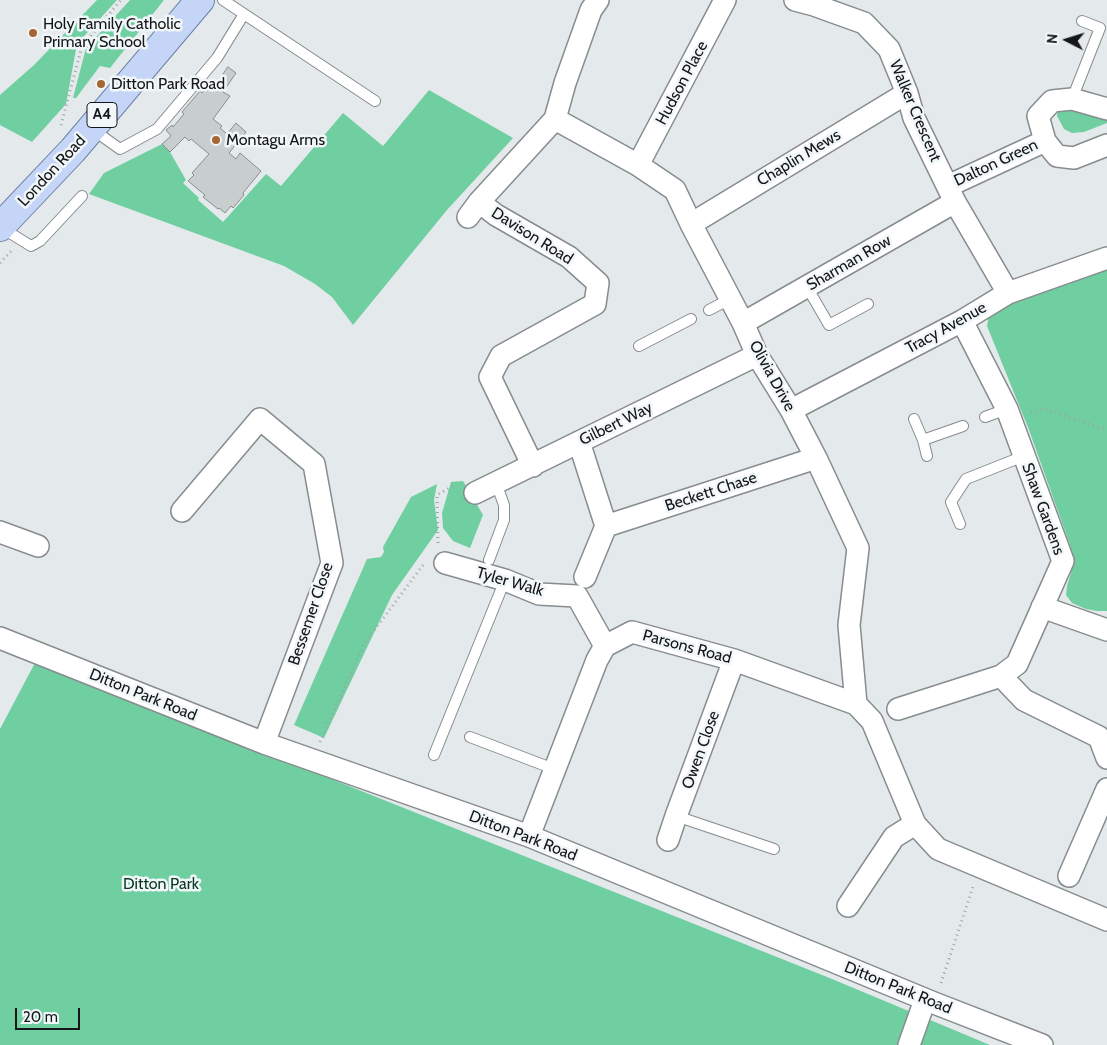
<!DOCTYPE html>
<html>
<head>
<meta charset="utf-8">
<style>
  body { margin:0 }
  #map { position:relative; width:1107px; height:1045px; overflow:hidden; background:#e4e9ec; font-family:Cabin,sans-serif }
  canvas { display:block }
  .north { position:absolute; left:1042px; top:15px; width:50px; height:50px; -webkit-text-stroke:4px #f1f6f9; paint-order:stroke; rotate:275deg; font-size:14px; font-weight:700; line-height:20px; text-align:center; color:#141617 }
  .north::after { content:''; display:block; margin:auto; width:18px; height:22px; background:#141617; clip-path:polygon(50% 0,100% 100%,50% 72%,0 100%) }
  .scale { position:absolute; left:15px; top:1008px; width:65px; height:22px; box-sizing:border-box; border:2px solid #141617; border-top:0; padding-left:6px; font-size:15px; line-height:18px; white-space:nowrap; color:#141617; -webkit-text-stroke:4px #f1f6f9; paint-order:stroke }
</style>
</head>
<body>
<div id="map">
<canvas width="1107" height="1045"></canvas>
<div class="north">N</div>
<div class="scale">20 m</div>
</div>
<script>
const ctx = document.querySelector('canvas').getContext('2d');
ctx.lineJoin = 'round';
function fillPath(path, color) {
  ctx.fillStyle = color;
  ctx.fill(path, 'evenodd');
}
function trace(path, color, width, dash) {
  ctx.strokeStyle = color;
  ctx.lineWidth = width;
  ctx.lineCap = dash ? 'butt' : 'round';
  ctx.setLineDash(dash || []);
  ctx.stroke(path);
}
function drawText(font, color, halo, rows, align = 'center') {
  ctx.font = font + ' Cabin,sans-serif';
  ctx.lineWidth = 5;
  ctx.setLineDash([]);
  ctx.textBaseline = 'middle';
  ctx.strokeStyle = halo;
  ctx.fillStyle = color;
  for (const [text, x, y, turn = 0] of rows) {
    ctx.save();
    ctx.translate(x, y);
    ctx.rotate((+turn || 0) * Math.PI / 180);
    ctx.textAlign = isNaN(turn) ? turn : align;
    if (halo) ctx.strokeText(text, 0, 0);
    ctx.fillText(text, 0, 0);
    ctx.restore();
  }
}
fillPath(new Path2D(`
  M97 0H117L77 44 66 104 32 142 0 125V95L34 65Z
  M130 0H164L110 68 100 66 76 98H73L86 48Z
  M429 90 513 138 447 210 353 325 332 297 315 284 284 266 89 194 104 173 162 144 170 152 186 180 183 183 199 198 198 200 223 222 266 174 281 186 343 113 383 146Z
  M1058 107 1107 110V123L1084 132 1072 133 1064 129 1057 116Z
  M1107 268V611H1097L1086 609 1072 603 1066 595 1067 586 1072 570 1070 545 1029 430 987 326 989 315 1035 289Z
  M463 481 483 515 470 548 453 541 443 528 442 513 451 482Z
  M437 484 434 500 438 530 392 595 324 738 294 725 367 559 381 557 384 552 383 547 411 497Z
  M36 661 832 979 990 1045H0V729Z`), '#70cfa1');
const building = new Path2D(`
  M228 67 236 73 223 92 230 96 213 119 222 126 220 128 227 134 236 123 246 132 229 153 236 159 240 153 261 171 243 193 244 195 233 208 231 206 225 213 219 208 218 209 203 197 205 195 188 181 194 175 192 173 209 154 191 139 189 141 185 137 170 152 162 144 171 136 166 130 172 125 173 127 184 114 182 112 200 91 202 93 212 81 217 86 222 79 221 78Z`);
fillPath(building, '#c8cece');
trace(building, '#888d8d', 1);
const lane = new Path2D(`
  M223 0 375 101
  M1072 99 1100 28 1082 21
  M92 129 120 149 157 129 217 58 244 14
  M2 228 31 246 40 241 82 196
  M807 287 829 325 868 304
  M709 310 730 299
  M639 346 691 319
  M985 417 1007 409
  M914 419 923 440 963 426
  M923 440 927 456
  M960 524 951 502 966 479 1024 456
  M489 560 504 520V505L496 483
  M470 737 554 769
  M434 755 505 580
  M676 816 774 849`);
const street = new Path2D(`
  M795 0 814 5 864 23 889 49 907 93 914 118 955 202 1008 293
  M1107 109 1072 99 1052 101 1038 116 1045 141 1057 156 1074 158 1107 145
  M555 119 638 165 675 190 691 224 743 323 757 355 791 410 816 458 858 548 849 625 856 704
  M638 165 725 0
  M948 186 1045 141
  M479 202 496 215 569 257 598 283 595 304 501 356 490 377 533 466
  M468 217 479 202 555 119 565 83 591 10 598 0
  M691 224 907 93
  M743 323 955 202
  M791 410 962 321 1008 293 1107 258
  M579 442 606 526 585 577
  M475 493 757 355
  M182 511 260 419 314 464 332 563 264 743
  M606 526 816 458
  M0 532 38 546
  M445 563 505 580 539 594 577 596 605 646
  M1042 607 1107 630
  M0 638 264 743 529 836 934 1003 1042 1045
  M1001 676 1024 700 1099 737 1107 758
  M898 709 1001 676 1017 664 1063 561 1007 409 962 321
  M529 836 597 660 605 646 632 632 734 660 856 704 872 721 915 824 938 849 1107 920
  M668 840 676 816 734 660
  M1069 876 1107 789
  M848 906 894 837 915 824
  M909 1045 925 1000`);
const primary = new Path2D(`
  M0 227 73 150 200 0`);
trace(lane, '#878c8e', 12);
trace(street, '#878c8e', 24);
trace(primary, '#6c80a7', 30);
trace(new Path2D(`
  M61 125 82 46 121 0
  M0 263 12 250
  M1031 412 1046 409 1101 428H1107
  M438 543 437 495 455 485
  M320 742 364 644 423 565
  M941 983 973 887`), '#9ea2a4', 3, [1, 4]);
trace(lane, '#fff', 10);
trace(street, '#fff', 21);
trace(primary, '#c4d5f8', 28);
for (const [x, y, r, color] of [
  [33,33,5,"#a76631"],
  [101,84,5,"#a76631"],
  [216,140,5,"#a76631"]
]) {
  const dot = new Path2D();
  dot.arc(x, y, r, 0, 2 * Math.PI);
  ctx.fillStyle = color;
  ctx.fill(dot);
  trace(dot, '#f1f6f9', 2);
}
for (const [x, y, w] of [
  [102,115,30]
]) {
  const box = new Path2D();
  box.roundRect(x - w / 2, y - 12.5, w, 25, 4);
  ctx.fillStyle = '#f1f6f9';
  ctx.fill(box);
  trace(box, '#141617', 1);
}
drawText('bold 15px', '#141617', null, [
  ["A4",102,115]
]);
drawText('16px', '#141617', '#f1f6f9', [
  ["Holy Family Catholic",43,24],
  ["Primary School",43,42],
  ["Ditton Park Road",111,84],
  ["Montagu Arms",226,140]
], 'left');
drawText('16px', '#141617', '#f1f6f9', [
  ["Hudson Place",682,83,-62],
  ["Walker Crescent",915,111,67],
  ["Chaplin Mews",799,158,-31],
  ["Dalton Green",996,163,-25],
  ["London Road",52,171,-47],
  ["Davison Road",532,236,32],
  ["Sharman Row",849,263,-30],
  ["Tracy Avenue",946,328,-29],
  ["Olivia Drive",772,376,61],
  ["Gilbert Way",616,424,-26],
  ["Beckett Chase",711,492,-18],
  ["Shaw Gardens",1043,509,70],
  ["Tyler Walk",510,582,16],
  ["Bessemer Close",311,614,-71],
  ["Parsons Road",687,647,15],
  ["Ditton Park Road",143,695,22],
  ["Owen Close",701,750,-70],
  ["Ditton Park Road",523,836,21],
  ["Ditton Park Road",898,988,22]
]);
drawText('16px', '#073723', '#f1f6f9', [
  ["Ditton Park",161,884]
]);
</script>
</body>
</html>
